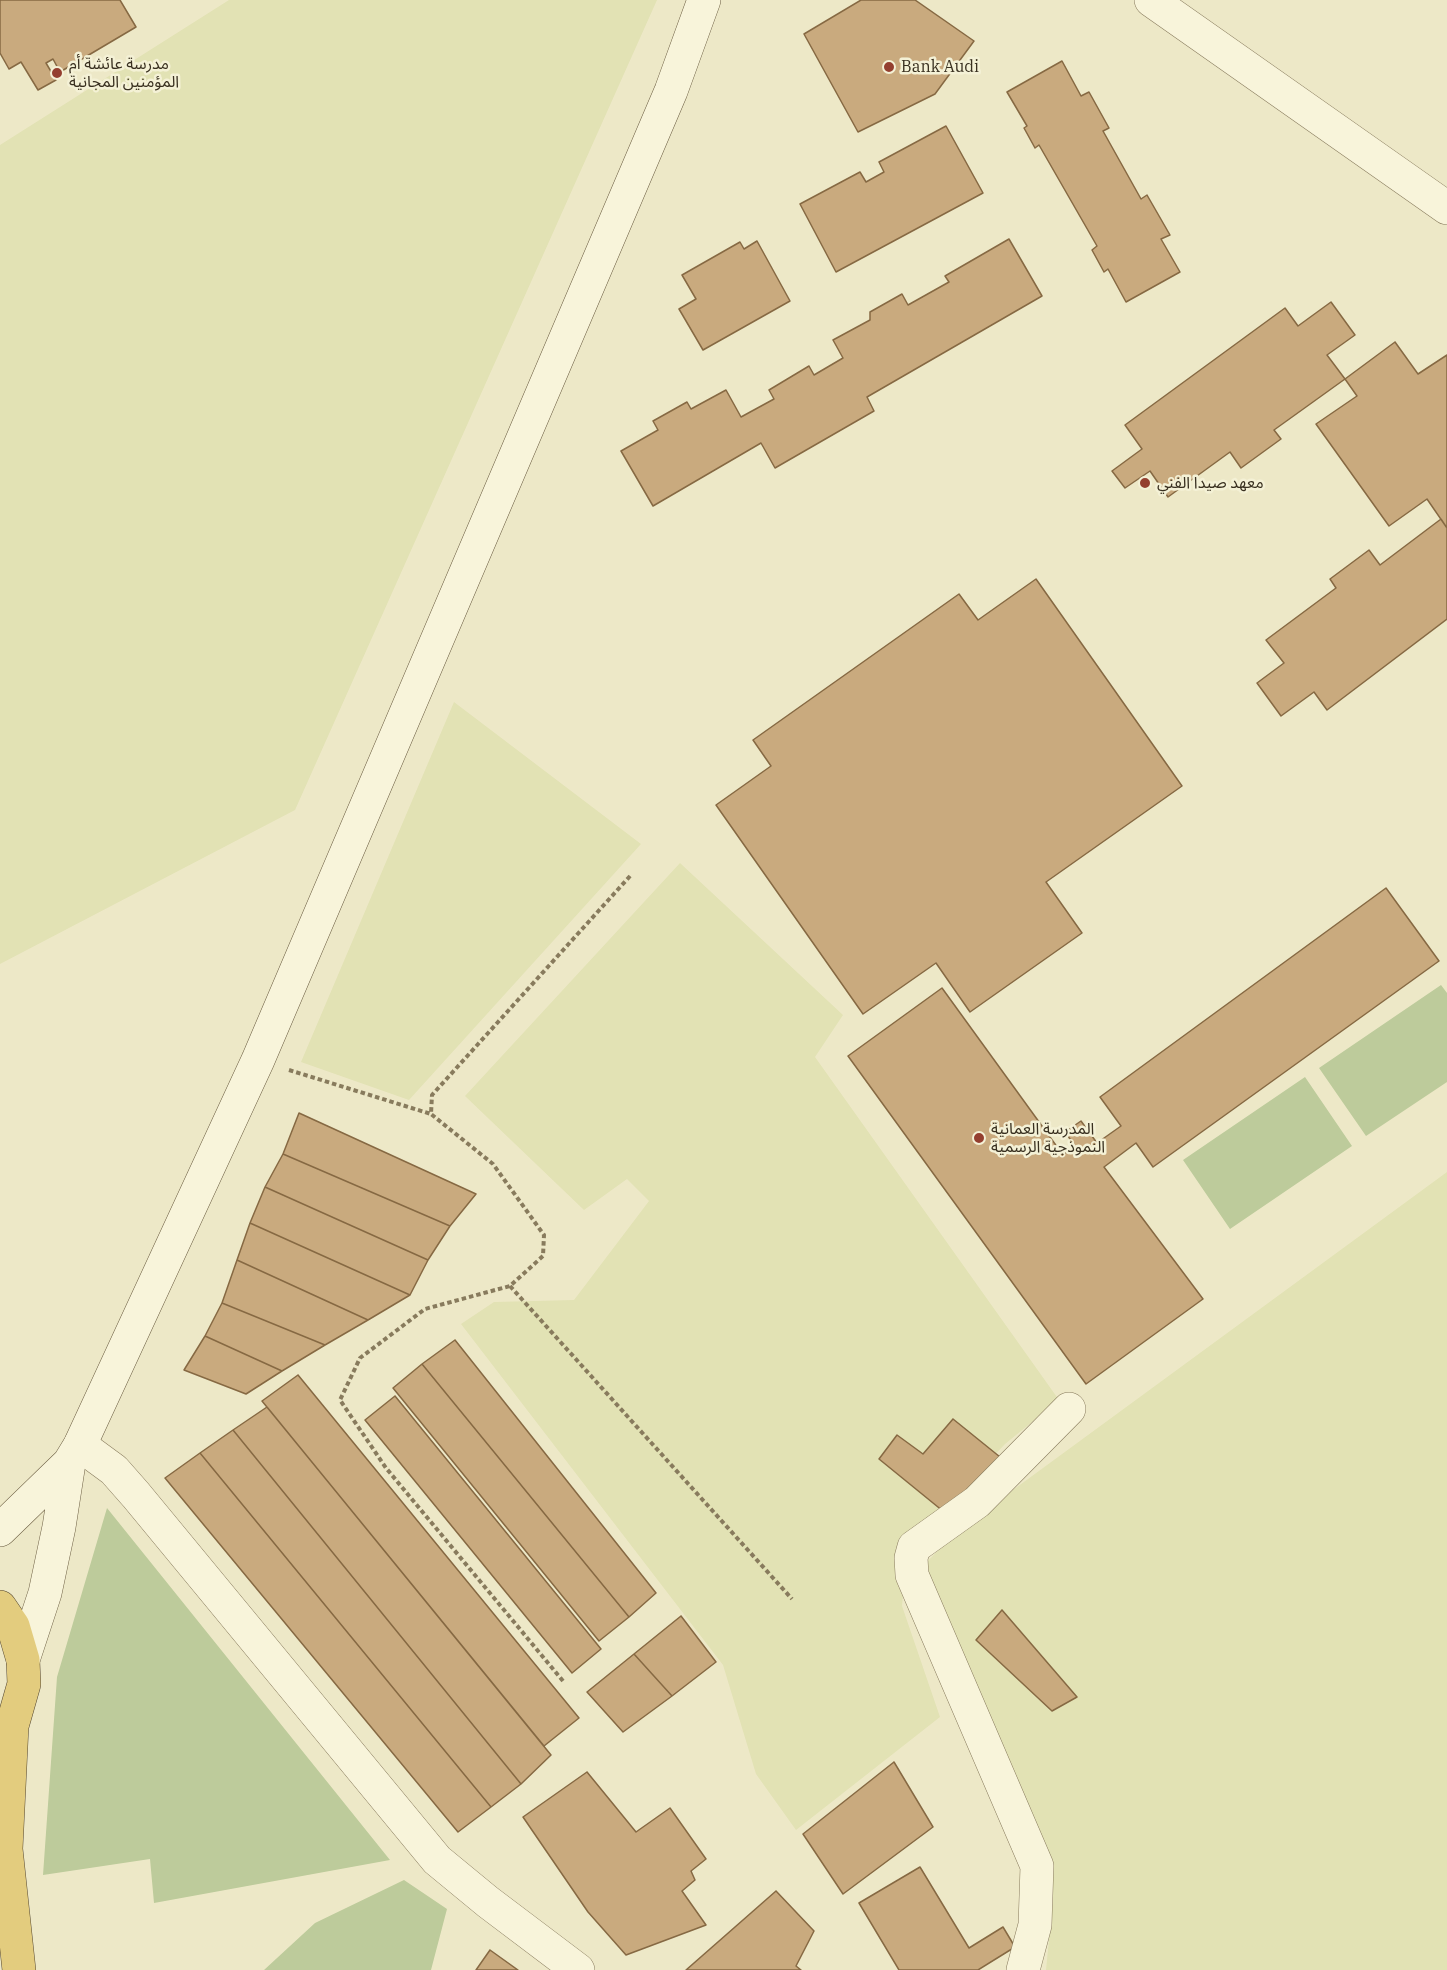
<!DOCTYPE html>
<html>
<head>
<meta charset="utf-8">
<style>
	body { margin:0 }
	canvas { display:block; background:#ede8c7 }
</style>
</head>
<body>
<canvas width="1447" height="1970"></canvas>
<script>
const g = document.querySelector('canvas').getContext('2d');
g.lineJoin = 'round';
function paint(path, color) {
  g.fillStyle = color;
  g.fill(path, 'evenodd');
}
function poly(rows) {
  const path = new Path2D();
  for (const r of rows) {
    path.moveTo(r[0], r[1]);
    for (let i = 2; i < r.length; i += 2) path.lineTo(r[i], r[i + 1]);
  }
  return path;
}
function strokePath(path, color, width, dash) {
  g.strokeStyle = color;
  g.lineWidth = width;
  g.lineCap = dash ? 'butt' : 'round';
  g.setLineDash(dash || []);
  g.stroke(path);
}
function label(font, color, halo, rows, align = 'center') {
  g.font = font + ' "IBM Plex Serif","Noto Sans Arabic",serif';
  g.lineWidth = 5;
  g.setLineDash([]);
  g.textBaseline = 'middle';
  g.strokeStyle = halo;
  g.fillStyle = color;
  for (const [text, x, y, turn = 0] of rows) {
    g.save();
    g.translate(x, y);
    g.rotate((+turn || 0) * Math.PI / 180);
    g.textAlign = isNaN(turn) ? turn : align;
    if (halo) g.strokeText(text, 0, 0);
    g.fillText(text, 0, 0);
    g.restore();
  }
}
paint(poly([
	[229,0,657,0,295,810,0,964,0,145],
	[454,702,641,844,409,1100,301,1062],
	[680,863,843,1015,815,1057,1059,1400,1005,1444,907,1547,902,1606,940,1717,796,1830,756,1774,723,1665,461,1324,494,1302,574,1300,649,1201,627,1179,584,1210,465,1096],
	[1447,1172,1447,1970,1046,1970,1053,1899,1006,1758,921,1568,957,1531]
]), '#e2e2b4');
paint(poly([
	[1441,985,1447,993,1447,1082,1366,1136,1319,1068],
	[1305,1077,1352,1146,1230,1229,1183,1160],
	[107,1508,390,1860,154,1903,150,1859,43,1875,57,1677],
	[404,1880,447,1909,431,1970,264,1970,315,1923]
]), '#bdcb9b');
const building = poly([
	[0,0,120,0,136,27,60,72,53,59,46,63,56,80,38,90,21,62,9,69,0,53,0,0],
	[861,0,915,0,974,41,935,94,858,132,804,34,861,0],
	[1062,61,1081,96,1089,92,1109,128,1103,131,1141,199,1147,195,1170,235,1161,239,1180,272,1126,302,1108,269,1104,272,1092,250,1097,246,1039,145,1035,148,1024,128,1027,126,1007,92,1062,61],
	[946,126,983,193,836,272,800,204,860,172,866,182,884,172,879,162,946,126],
	[1009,239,1042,296,867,397,874,411,775,468,761,443,653,506,621,451,658,430,653,421,687,402,691,409,726,390,741,417,774,399,769,390,809,366,814,375,843,358,833,340,870,320,870,312,902,294,908,305,949,282,945,276,1009,239],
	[757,241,790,301,703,350,679,309,696,299,682,275,740,242,744,249,757,241],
	[1331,302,1355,335,1327,355,1345,379,1274,430,1281,439,1241,468,1230,452,1168,497,1150,471,1125,488,1112,471,1142,449,1125,425,1285,308,1298,326,1331,302],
	[1395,342,1418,374,1447,355,1447,528,1427,499,1389,526,1316,424,1357,396,1345,379,1395,342],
	[1441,519,1447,528,1447,619,1327,710,1314,692,1281,716,1257,683,1284,663,1266,640,1336,588,1330,579,1369,550,1380,565,1441,519],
	[1036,579,1182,786,1046,882,1082,933,970,1012,936,963,863,1014,716,805,771,766,753,740,959,594,978,620,1036,579],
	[1386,888,1439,961,1153,1167,1136,1143,1104,1167,1203,1299,1086,1384,848,1056,942,988,1063,1155,1075,1146,1065,1132,1081,1121,1097,1143,1121,1126,1100,1097,1386,888],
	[299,1113,476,1194,450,1226,283,1154,299,1113],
	[283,1154,450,1226,428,1260,265,1187,283,1154],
	[265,1187,428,1260,410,1295,250,1223,265,1187],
	[250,1223,410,1295,368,1320,237,1260,250,1223],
	[237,1260,368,1320,325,1345,222,1303,237,1260],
	[222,1303,325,1345,282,1371,205,1336,222,1303],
	[205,1336,282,1371,246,1394,184,1370,205,1336],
	[455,1340,656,1593,629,1617,422,1364,455,1340],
	[422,1364,629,1617,599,1641,393,1388,422,1364],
	[298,1375,579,1718,544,1746,262,1401,298,1375],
	[395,1396,601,1649,572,1673,365,1420,395,1396],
	[267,1407,551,1755,521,1784,233,1430,267,1407],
	[953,1419,1005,1461,949,1516,879,1459,897,1435,923,1454,953,1419],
	[233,1430,521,1784,491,1807,200,1453,233,1430],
	[200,1453,491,1807,458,1832,165,1478,200,1453],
	[1002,1610,1077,1697,1052,1711,976,1640,1002,1610],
	[681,1616,716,1662,672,1696,634,1654,681,1616],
	[634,1654,672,1696,623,1732,587,1692,634,1654],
	[894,1762,933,1827,843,1894,803,1834,894,1762],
	[587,1772,636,1832,670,1808,706,1859,691,1871,695,1880,682,1891,706,1925,626,1955,588,1912,523,1817,587,1772],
	[920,1867,969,1948,1003,1927,1015,1947,978,1970,899,1970,859,1903,920,1867],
	[776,1891,814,1931,796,1966,801,1970,686,1970,776,1891],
	[490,1950,518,1970,476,1970,490,1950]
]);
paint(building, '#c9aa7e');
strokePath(building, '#866943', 1.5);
const minor = poly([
	[80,1445,114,1470,136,1495,437,1860,488,1902,578,1970],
	[1023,1970,1035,1925,1037,1866,912,1575,911,1558,914,1547,977,1502,1069,1409]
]);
const tertiary = poly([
	[1151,0,1447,208]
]);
const secondary = poly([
	[0,1530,69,1463,80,1445,258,1060,671,91,704,0],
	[23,1660,45,1593,59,1527,69,1463]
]);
const trunk = poly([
	[0,1607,13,1626,23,1660,24,1684,12,1726,0,1743],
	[12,1726,6,1849,19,1970]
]);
strokePath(minor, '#887b5d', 34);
strokePath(tertiary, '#887b5d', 34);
strokePath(secondary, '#6a5c40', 34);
strokePath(trunk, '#564831', 34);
strokePath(poly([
	[289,1070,431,1114],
	[510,1286,792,1599],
	[563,1681,386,1468,340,1400,360,1358,425,1309,510,1286,543,1256,544,1235,493,1164,431,1114,432,1095,631,875]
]), '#887b5d', 4, [4.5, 3]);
strokePath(minor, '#f8f4da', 33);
strokePath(tertiary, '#f8f4da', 33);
strokePath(secondary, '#f8f4da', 33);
strokePath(trunk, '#e3cc7e', 33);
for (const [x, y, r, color] of [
	[889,67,6,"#943f2f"],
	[57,73,6,"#943f2f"],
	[1145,483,6,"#943f2f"],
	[979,1138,6,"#943f2f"]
]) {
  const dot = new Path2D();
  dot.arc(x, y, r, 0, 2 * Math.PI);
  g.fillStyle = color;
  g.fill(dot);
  strokePath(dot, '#f4f1d6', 2);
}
label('16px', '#393020', '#f4f1d6', [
	["مدرسة عائشة أم",69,64],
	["المؤمنين المجانية",69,82],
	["Bank Audi",901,67],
	["معهد صيدا الفني",1157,483],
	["المدرسة العمانية",991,1129],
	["النموذجية الرسمية",991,1147]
], 'left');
</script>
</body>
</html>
